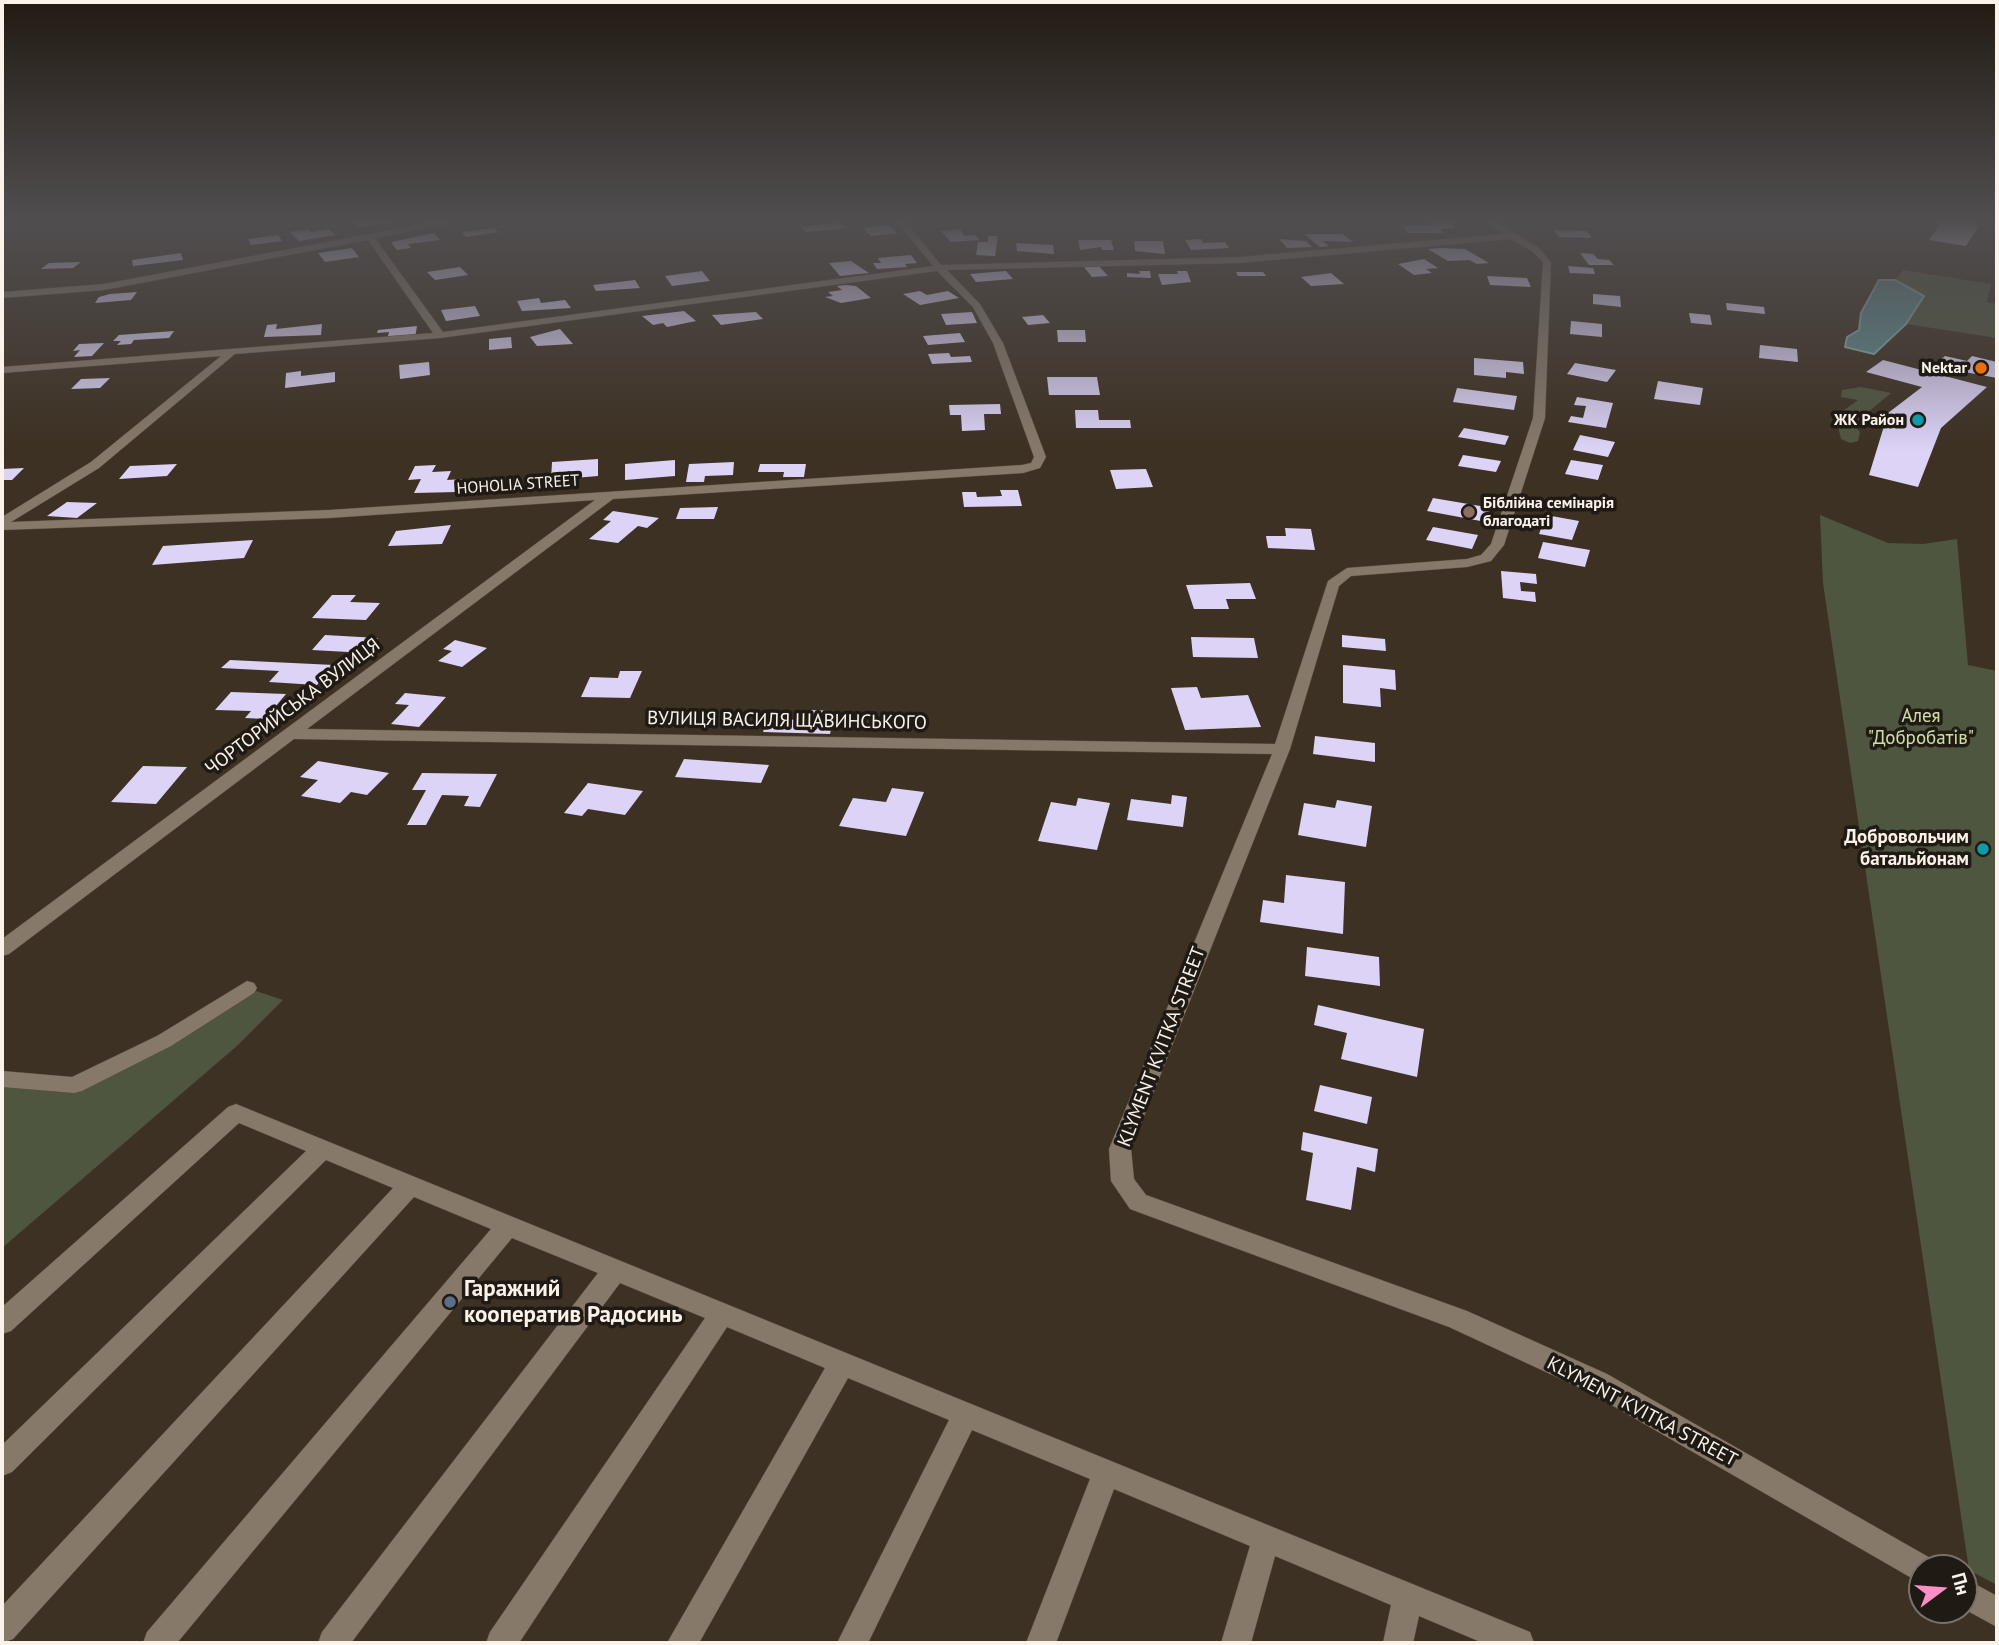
<!DOCTYPE html>
<html>
<head>
<meta charset="utf-8">
<style>
	body { margin:0 }
	#map { position:relative; width:1999px; height:1645px; overflow:hidden; background:#3d3123; font-family:"PT Sans",sans-serif }
	canvas { display:block }
	.frame { position:absolute; inset:0; border:4px solid #fbf3ea; pointer-events:none }
	.north { position:absolute; left:1908px; top:1554px; width:70px; height:70px; box-sizing:border-box; background:#201a14; border:2px solid #78716a; border-radius:50%; rotate:74deg; font-size:19px; font-weight:700; line-height:28px; text-align:center; color:#fbf3ea }
	.north::after { content:''; display:block; margin:auto; width:24px; height:32px; background:#fa8fc6; clip-path:polygon(50% 0,100% 100%,50% 72%,0 100%) }
</style>
</head>
<body>
<div id="map">
<canvas width="1999" height="1645"></canvas>
<div class="frame"></div>
<div class="north">Пн</div>
</div>
<script>
const g = document.querySelector('canvas').getContext('2d');
g.lineJoin = 'round';
function paint(path, color) {
  g.fillStyle = color;
  g.fill(path, 'evenodd');
}
function poly(rows) {
  const path = new Path2D();
  for (const r of rows) {
    path.moveTo(r[0], r[1]);
    for (let i = 2; i < r.length; i += 2) path.lineTo(r[i], r[i + 1]);
  }
  return path;
}
function strokePath(path, color, width, dash) {
  g.strokeStyle = color;
  g.lineWidth = width;
  g.lineCap = dash ? 'butt' : 'round';
  g.setLineDash(dash || []);
  g.stroke(path);
}
function label(font, color, halo, rows, align = 'center') {
  g.font = font + ' "PT Sans",sans-serif';
  g.lineWidth = 7;
  g.setLineDash([]);
  g.textBaseline = 'middle';
  g.strokeStyle = halo;
  g.fillStyle = color;
  for (const [text, x, y, turn = 0] of rows) {
    g.save();
    g.translate(x, y);
    g.rotate((+turn || 0) * Math.PI / 180);
    g.textAlign = isNaN(turn) ? turn : align;
    if (halo) g.strokeText(text, 0, 0);
    g.fillText(text, 0, 0);
    g.restore();
  }
}
paint(poly([
	[1903,270,1991,284,1987,302,1997,304,1997,338,1906,324,1924,297,1895,280],
	[1861,387,1891,393,1854,424,1860,432,1858,441,1850,443,1841,439,1837,422,1839,414,1858,400,1841,397,1842,390],
	[1820,515,1888,543,1923,544,1957,539,1968,665,1997,671,1997,1585,1969,1570,1823,583],
	[247,988,283,1000,238,1045,2,1248,2,1079,74,1085]
]), '#4f563f');
const water = poly([
	[1879,280,1895,280,1924,296,1906,324,1874,354,1845,347,1847,337,1859,330,1861,313,1879,280]
]);
paint(water, '#5e8b8e');
strokePath(water, '#8daaaa', 2);
paint(poly([
	[369,220,393,220,394,222,359,227,356,222],
	[1448,220,1456,228,1440,229,1443,233,1408,233,1402,226,1432,226,1428,221],
	[1943,220,1965,220,1979,226,1966,246,1929,240],
	[838,223,849,228,806,232,801,227],
	[889,225,897,233,871,236,863,228],
	[494,228,498,232,466,237,462,232],
	[308,229,311,232,329,229,335,235,299,241,290,232],
	[960,229,965,236,975,235,980,240,951,242,941,231],
	[1554,230,1587,231,1592,238,1559,237],
	[434,233,440,240,408,244,411,248,397,250,391,242],
	[1304,234,1342,234,1353,242,1322,241,1329,246,1320,247],
	[278,235,282,241,251,245,248,239],
	[988,236,998,236,995,256,976,255,978,242,988,242],
	[1201,239,1203,243,1225,242,1229,248,1191,250,1185,240],
	[1279,239,1306,241,1312,247,1287,248],
	[1078,240,1111,240,1114,250,1102,250,1101,247,1080,250],
	[1134,241,1163,241,1165,254,1135,251],
	[1016,243,1053,245,1054,254,1017,251],
	[352,248,359,257,325,262,318,253],
	[1443,248,1465,249,1489,263,1477,264,1469,260,1448,261,1428,249],
	[181,253,183,260,133,266,132,260],
	[1580,253,1593,254,1598,259,1609,260,1614,265,1589,265],
	[911,255,917,263,905,264,907,267,877,269,873,263,881,263,878,258],
	[1424,259,1438,268,1426,269,1432,273,1414,275,1398,264],
	[851,261,869,273,840,276,829,263],
	[81,262,73,268,41,269,49,263],
	[1099,266,1108,276,1092,277,1084,267],
	[1568,266,1593,268,1595,274,1570,273],
	[460,267,468,275,435,280,427,272],
	[702,271,710,281,672,286,665,276],
	[1006,271,1013,279,976,282,970,274],
	[1139,271,1150,271,1151,278,1127,277,1127,273,1140,274],
	[1177,271,1187,271,1191,282,1162,285,1158,274,1178,274],
	[1236,272,1263,272,1266,276,1238,276],
	[1331,273,1344,284,1311,286,1301,277],
	[1487,276,1527,278,1531,287,1490,285],
	[635,280,640,288,596,291,593,285],
	[846,285,856,286,871,298,841,303,825,297,833,296,828,292,842,290,837,286],
	[920,291,927,295,948,291,959,298,920,305,903,294],
	[137,292,131,300,95,303,99,297,110,294],
	[1593,294,1620,296,1621,307,1593,304],
	[539,298,541,303,565,300,571,308,522,311,517,301],
	[1726,303,1764,307,1765,314,1727,310],
	[475,306,480,316,446,321,441,310],
	[684,311,696,321,667,327,663,323,653,325,642,316],
	[756,312,763,319,721,325,712,315],
	[972,312,977,323,946,325,941,314],
	[1689,313,1710,315,1712,325,1691,323],
	[1043,315,1050,323,1028,325,1022,317],
	[1571,321,1602,324,1602,337,1570,334],
	[277,324,276,329,322,324,321,335,264,337,267,325],
	[417,326,415,338,387,340,389,332,377,333,378,330],
	[560,329,573,344,537,346,530,337],
	[1057,330,1085,330,1086,342,1058,342],
	[174,331,169,338,134,340,131,344,117,345,121,341,113,341,119,335],
	[960,333,965,342,928,345,923,336],
	[511,337,512,348,489,350,489,339],
	[104,343,92,356,74,357,80,350,73,351,79,344],
	[1760,345,1797,349,1798,362,1759,358],
	[949,353,951,357,970,356,972,362,932,364,928,354],
	[1945,356,1967,361,1972,356,1997,362,1997,378,1932,366],
	[1474,358,1523,362,1524,374,1506,372,1506,378,1474,375],
	[1883,360,1987,387,1941,428,1918,487,1869,475,1888,413,1922,387,1866,372],
	[429,362,430,375,400,379,399,365],
	[1575,363,1616,370,1607,382,1567,374],
	[301,371,301,376,335,372,335,382,285,388,286,373],
	[1047,377,1097,377,1100,395,1049,395],
	[110,378,100,388,71,389,81,379],
	[1658,381,1703,388,1700,405,1654,399],
	[1457,388,1517,396,1514,410,1453,402],
	[1577,397,1613,403,1606,428,1568,422,1571,416,1583,418,1586,406,1574,405],
	[1000,404,1001,414,984,414,985,430,962,431,961,415,950,415,949,405],
	[1075,410,1098,410,1099,420,1130,420,1131,428,1076,428],
	[1464,428,1509,436,1505,445,1458,437],
	[1580,435,1615,442,1608,457,1573,450],
	[1463,455,1501,461,1496,472,1458,466],
	[598,459,598,476,551,480,552,462],
	[675,460,675,476,625,480,625,464],
	[1571,460,1603,465,1598,480,1565,474],
	[734,462,733,475,705,476,704,482,686,482,689,464],
	[177,464,167,476,119,479,130,466],
	[760,464,806,464,804,477,783,477,784,472,758,472],
	[436,465,432,472,451,471,447,480,463,479,457,492,414,493,421,479,408,480,415,466],
	[24,468,12,480,2,480,2,469],
	[1146,469,1153,487,1116,489,1110,470],
	[1000,490,1018,490,1022,506,964,507,962,492,976,492,977,497,1002,496],
	[1433,498,1492,508,1486,522,1427,511],
	[67,502,97,503,77,518,47,516],
	[718,507,714,519,676,519,680,508],
	[613,511,659,518,647,528,638,526,618,543,589,539,611,521,603,520],
	[1546,515,1579,521,1572,540,1539,534],
	[451,525,442,544,388,546,396,531],
	[1433,527,1478,535,1472,549,1426,540],
	[1285,528,1311,529,1315,550,1268,548,1266,536,1286,536],
	[253,540,244,558,152,565,163,546],
	[1543,542,1590,550,1585,567,1538,558],
	[1501,571,1536,574,1537,584,1520,582,1521,591,1535,592,1536,602,1503,598],
	[1250,583,1256,599,1226,599,1229,609,1194,609,1186,585],
	[332,595,356,595,350,602,380,603,366,620,312,618],
	[325,635,378,638,366,653,312,650],
	[1342,635,1385,639,1386,651,1342,647],
	[1191,637,1254,638,1258,658,1193,657],
	[455,640,487,648,462,667,438,661,452,651,443,649],
	[230,660,334,665,317,685,269,682,279,671,221,668],
	[1343,665,1395,670,1396,690,1380,688,1381,707,1343,703],
	[620,671,642,671,630,698,581,697,590,677,618,678],
	[1197,687,1201,698,1248,695,1261,727,1185,730,1171,688],
	[231,692,286,694,265,719,245,718,251,711,215,710],
	[405,693,446,697,419,727,391,724,409,705,395,704],
	[811,710,835,711,830,734,763,732,767,719,808,720],
	[1315,736,1375,743,1375,762,1313,754],
	[684,759,769,765,761,783,675,777],
	[318,761,389,773,367,795,351,792,340,803,301,796,318,780,300,777],
	[143,766,187,767,156,804,111,802],
	[422,773,497,774,480,807,464,806,469,796,442,795,426,825,407,825,426,790,412,790],
	[588,783,643,791,625,815,588,809,582,816,564,813],
	[892,788,924,792,906,836,839,826,853,798,886,802],
	[1172,795,1187,797,1183,827,1127,820,1131,799,1171,804],
	[1078,798,1110,803,1097,850,1038,841,1051,802,1076,806],
	[1337,800,1372,806,1366,847,1298,835,1304,803,1335,808],
	[1286,875,1345,882,1343,934,1260,922,1263,900,1284,903],
	[1307,947,1379,957,1380,986,1305,976],
	[1318,1005,1424,1029,1417,1077,1341,1059,1347,1033,1314,1025],
	[1320,1085,1372,1097,1367,1124,1314,1111],
	[1303,1132,1378,1149,1375,1172,1357,1167,1351,1210,1306,1200,1313,1153,1301,1150]
]), '#ddd3f7');
const service = poly([
	[247,981,254,983,257,988,254,993,171,1046,82,1091,74,1093,2,1087,2,1071,72,1077,157,1036,247,981],
	[236,1104,1530,1632,1534,1643,1483,1643,1419,1616,1413,1643,1383,1643,1391,1605,1275,1556,1251,1643,1221,1643,1250,1546,1114,1489,1056,1643,1026,1643,1090,1479,972,1430,868,1643,837,1643,949,1420,848,1378,699,1643,667,1643,825,1368,727,1327,519,1643,486,1643,490,1632,705,1318,620,1283,351,1643,318,1643,322,1632,598,1273,512,1238,177,1643,143,1643,147,1632,491,1229,414,1197,13,1639,2,1643,2,1606,393,1188,326,1160,12,1472,2,1476,2,1445,306,1151,239,1123,11,1331,2,1334,2,1307,228,1107,236,1104]
]);
const minor = poly([
	[443,220,462,220,375,238,443,332,933,266,895,220,904,220,941,265,1239,257,1504,234,1482,220,1493,220,1539,248,1551,262,1545,418,1504,545,1491,561,1467,567,1351,576,1339,586,1290,749,1131,1149,1134,1179,1146,1195,1467,1311,1607,1374,1932,1559,1936,1568,1922,1568,1922,1584,1589,1392,1449,1327,1130,1209,1111,1181,1109,1149,1272,754,294,739,9,954,2,956,2,939,595,500,329,518,2,530,2,517,91,462,221,356,2,373,2,367,433,333,368,240,104,290,2,298,2,292,104,284,443,220],
	[1511,239,1533,252,1543,262,1533,418,1491,544,1481,555,1467,559,1347,568,1328,581,1275,744,307,729,613,499,1023,473,1040,468,1046,457,1003,343,980,304,947,270,1239,263,1511,239],
	[937,271,973,307,993,343,1034,457,1031,463,1022,465,329,510,11,522,99,468,235,354,440,338,937,271],
	[1964,1578,1997,1596,1997,1627,1964,1609,1964,1578]
]);
strokePath(service, '#584d41', 1);
strokePath(minor, '#584d41', 1);
paint(service, '#87796a');
paint(minor, '#87796a');
const sky = g.createLinearGradient(0, 0, 0, 451);
sky.addColorStop(0, '#221b13');
sky.addColorStop(0.49, '#514e50');
sky.addColorStop(1, '#514e5000');
g.fillStyle = sky;
g.fillRect(0, 0, 1999, 451);
for (const [x, y, r, color] of [
	[1981,368,7,"#e8710a"],
	[1918,420,7,"#0f9aa8"],
	[1469,512,7,"#8d6e63"],
	[1983,849,7,"#0f9aa8"],
	[450,1302,7,"#5c6f8a"]
]) {
  const dot = new Path2D();
  dot.arc(x, y, r, 0, 2 * Math.PI);
  g.fillStyle = color;
  g.fill(dot);
  strokePath(dot, '#201a14', 2.5);
}
label('bold 16px', '#fbf3ea', '#201a14', [
	["Nektar",1967,368],
	["ЖК Район",1904,420],
	["Біблійна семінарія",1483,503,"left"],
	["благодаті",1483,521,"left"]
], 'right');
label('16px', '#fbf3ea', '#201a14', [
	["HOHOLIA STREET",518,485,-4]
]);
label('19px', '#fbf3ea', '#201a14', [
	["ЧОРТОРИЙСЬКА ВУЛИЦЯ",293,707,-37],
	["ВУЛИЦЯ ВАСИЛЯ ЩАВИНСЬКОГО",787,721,1],
	["KLYMENT KVITKA STREET",1162,1047,-69],
	["KLYMENT KVITKA STREET",1642,1412,28]
]);
label('19px', '#d0e0a5', '#201a14', [
	["Алея",1921,717],
	["\"Добробатів\"",1921,739]
]);
label('bold 19px', '#fbf3ea', '#201a14', [
	["Добровольчим",1969,838],
	["батальйонам",1969,860]
], 'right');
label('bold 23px', '#fbf3ea', '#201a14', [
	["Гаражний",464,1289],
	["кооператив Радосинь",464,1315]
], 'left');
</script>
</body>
</html>
